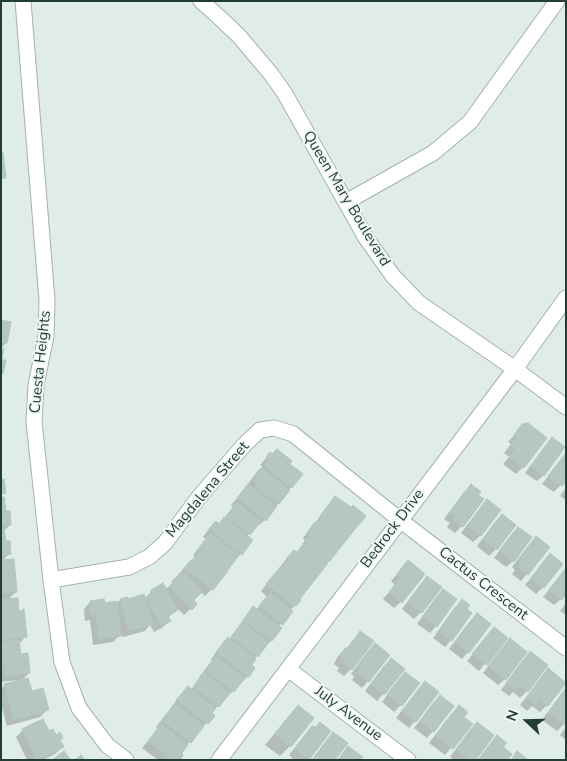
<!DOCTYPE html>
<html>
<head>
<meta charset="utf-8">
<style>
	body { margin:0 }
	#map { position:relative; width:567px; height:761px; overflow:hidden; background:#e0ece6; font-family:"Nunito Sans",sans-serif }
	canvas { display:block }
	.frame { position:absolute; inset:0; border:2px solid #203e33; pointer-events:none }
	.north { position:absolute; left:502px; top:696px; width:50px; height:50px; -webkit-text-stroke:4px #f1f8f4; paint-order:stroke; rotate:291deg; font-size:14px; font-weight:700; line-height:20px; text-align:center; color:#203e33 }
	.north::after { content:''; display:block; margin:auto; width:18px; height:22px; background:#203e33; clip-path:polygon(50% 0,100% 100%,50% 72%,0 100%) }
</style>
</head>
<body>
<div id="map">
<canvas width="567" height="761"></canvas>
<div class="frame"></div>
<div class="north">N</div>
</div>
<script>
const g = document.querySelector('canvas').getContext('2d');
g.lineJoin = 'round';
function paint(path, color) {
  g.fillStyle = color;
  g.fill(path, 'evenodd');
}
function poly(rows) {
  const path = new Path2D();
  for (const r of rows) {
    path.moveTo(r[0], r[1]);
    for (let i = 2; i < r.length; i += 2) path.lineTo(r[i], r[i + 1]);
  }
  return path;
}
function strokePath(path, color, width, dash) {
  g.strokeStyle = color;
  g.lineWidth = width;
  g.lineCap = dash ? 'butt' : 'round';
  g.setLineDash(dash || []);
  g.stroke(path);
}
function label(font, color, halo, rows, align = 'center') {
  g.font = font + ' "Nunito Sans",sans-serif';
  g.lineWidth = 4;
  g.setLineDash([]);
  g.textBaseline = 'middle';
  g.strokeStyle = halo;
  g.fillStyle = color;
  for (const [text, x, y, turn = 0] of rows) {
    g.save();
    g.translate(x, y);
    g.rotate((+turn || 0) * Math.PI / 180);
    g.textAlign = isNaN(turn) ? turn : align;
    if (halo) g.strokeText(text, 0, 0);
    g.fillText(text, 0, 0);
    g.restore();
  }
}
paint(poly([
	[1,322,6,343,1,348],
	[523,425,523,467,516,474,503,464,509,457,504,453,511,444,508,442],
	[552,439,544,475,537,481,525,473,545,446],
	[270,454,289,464,291,487,265,520,258,526,256,525,247,536,241,554,234,560,212,589,205,596,200,592,192,600,196,604,184,615,178,609,167,618,169,621,162,628,154,632,150,625,145,631,123,637,121,634,113,642,93,645,90,620,85,621,84,609,90,602,104,604,116,604,120,600,127,598,127,600,144,599,152,591,165,590,179,576,178,575,184,568,195,557,193,555,206,539,203,537,209,529,216,523,218,525,234,508,231,505,249,485,248,484,253,477,261,470,262,466,260,465],
	[566,454,566,479,554,492,542,484],
	[471,486,476,495,462,526,455,533,447,527,450,523,444,519,464,492],
	[566,488,566,500,560,496],
	[1,499,5,513,10,525,3,532,5,542,10,553,2,561,16,592,7,600,18,614,26,636,19,644,20,656,29,673,21,681,47,710,40,717,7,726,1,704,1,689,5,685,17,682,17,680,1,682],
	[487,501,499,510,480,536,473,542,461,533,480,508],
	[329,505,352,531,298,599,296,605,290,610,279,627,280,628,271,641,264,647,254,659,250,666,248,676,210,714,213,716,185,747,178,760,158,760,142,748,158,729,156,727,171,708,181,694,188,687,191,690,200,678,199,677,212,661,211,659,221,646,228,639,229,640,238,628,238,627,247,615,253,608,256,610,267,597,261,591,287,558,297,553,305,540,303,538],
	[502,516,496,549,489,556,477,546,495,522],
	[518,528,513,561,506,567,494,558,511,535],
	[536,538,527,574,521,581,512,574,515,570,512,567,529,545],
	[550,555,543,587,536,594,525,585],
	[408,562,401,602,394,608,383,599,395,585,391,581],
	[566,569,561,599,554,605,543,597],
	[427,578,421,612,414,619,402,609,421,584],
	[443,590,436,626,430,633,417,624,436,597],
	[462,601,451,640,445,647,433,638,455,607],
	[566,603,566,615,560,611],
	[477,615,468,652,462,659,449,649,470,621],
	[494,629,506,638,479,671,467,661],
	[360,632,351,669,344,676,337,671,339,668,334,664,338,656,346,649,354,639],
	[510,640,505,679,498,685,483,673,503,647],
	[375,644,368,681,362,688,352,680,354,676,351,674,368,651],
	[530,653,527,691,520,698,513,692,509,696,501,690,524,660],
	[391,659,383,694,377,701,365,691,384,666],
	[542,677,547,705,540,712,532,706,527,711,520,705],
	[398,680,401,705,394,712,382,702],
	[425,683,415,721,409,728,396,718,418,690],
	[566,689,566,722,557,731,542,720,561,694],
	[440,697,433,731,427,738,414,728,433,703],
	[298,706,290,746,280,756,265,745,288,717],
	[459,707,463,717,471,724,445,755,429,743,452,713],
	[477,723,474,760,454,760,450,757,470,730],
	[566,727,566,740,560,735],
	[23,730,48,733,59,740,62,747,55,754,43,760,27,760,16,737],
	[330,731,307,760,294,760,289,755,306,734]
]), '#0003');
const building = poly([
	[3,153,6,178,1,178,1,154,3,153],
	[1,320,11,322,7,343,1,342,1,320],
	[1,348,4,349,2,360,6,360,3,374,1,373,1,348],
	[528,423,547,438,524,468,509,457,515,449,510,446,517,437,514,435,522,424,528,423],
	[552,437,565,447,544,476,531,466,552,437],
	[277,449,292,461,290,464,303,474,292,488,265,466,268,459,266,457,270,452,272,454,277,449],
	[566,453,566,481,562,486,548,476,566,453],
	[260,469,262,471,263,469,290,490,279,504,254,486,257,483,254,481,256,479,253,477,260,469],
	[4,479,6,493,1,494,1,480,4,479],
	[248,484,277,506,266,521,237,498,248,484],
	[471,484,481,492,478,495,484,499,463,527,453,519,456,516,450,512,471,484],
	[335,496,351,507,353,505,366,516,359,525,359,524,329,562,305,543,311,533,308,531,315,522,317,523,322,517,320,516,335,496],
	[1,497,4,497,6,511,10,511,11,525,1,526,1,497],
	[487,499,501,510,481,536,467,526,487,499],
	[237,502,261,521,250,535,226,516,237,502],
	[502,514,516,525,497,550,483,539,502,514],
	[224,517,253,540,242,555,209,529,216,521,219,524,224,517],
	[518,527,532,537,514,562,499,551,518,527],
	[4,529,6,541,10,541,11,554,1,555,1,530,4,529],
	[210,533,239,555,228,570,199,548,210,533],
	[536,536,550,547,528,575,518,566,521,562,518,560,536,536],
	[304,544,328,563,300,599,301,600,296,606,293,604,292,605,266,584,282,565,283,566,288,560,286,559,294,550,297,552,304,544],
	[201,550,228,571,213,590,184,568,191,560,192,561,201,550],
	[550,553,563,564,544,588,531,578,550,553],
	[14,559,17,592,1,594,1,560,14,559],
	[408,560,425,574,402,603,389,592,401,577,397,574,408,560],
	[566,568,566,594,562,600,549,590,566,568],
	[182,572,182,574,184,572,203,591,194,600,197,604,192,610,170,587,173,583,172,581,182,572],
	[427,576,442,587,422,613,408,602,427,576],
	[163,583,178,610,168,616,171,621,161,626,146,599,148,598,147,596,151,594,151,590,163,583],
	[443,589,457,599,437,627,423,616,443,589],
	[270,593,293,611,283,625,259,606,270,593],
	[144,594,153,624,129,631,120,599,128,597,128,599,144,594],
	[18,598,19,612,24,609,27,637,1,640,1,599,18,598],
	[104,599,105,603,117,601,121,636,99,638,96,614,91,614,90,601,104,599],
	[462,599,470,605,467,609,472,613,452,641,439,631,462,599],
	[253,606,282,628,272,641,243,620,253,606],
	[477,613,491,624,469,653,455,642,477,613],
	[242,622,269,642,258,657,231,637,242,622],
	[494,627,508,638,487,665,472,654,494,627],
	[360,631,374,641,352,670,343,663,345,661,340,656,340,655,345,648,348,648,360,631],
	[228,637,256,659,252,665,255,668,249,677,216,652,228,637],
	[510,638,527,652,506,680,488,666,510,638],
	[19,640,21,654,28,653,30,673,5,677,1,642,19,640],
	[375,643,390,655,369,682,357,672,360,669,357,666,375,643],
	[530,651,548,665,528,692,520,686,516,690,506,683,530,651],
	[216,656,245,678,234,692,205,670,216,656],
	[391,658,405,669,384,695,371,684,391,658],
	[548,668,566,683,548,706,539,699,535,705,526,698,548,668],
	[204,672,230,693,219,707,193,687,204,672],
	[405,672,420,683,402,706,387,694,405,672],
	[28,678,32,691,43,688,49,710,14,720,4,684,28,678],
	[425,681,439,692,416,722,402,711,425,681],
	[188,686,216,708,212,713,215,716,208,724,176,700,188,686],
	[566,688,566,724,565,725,548,713,566,688],
	[440,695,454,706,434,732,420,721,440,695],
	[175,703,204,726,191,743,162,720,175,703],
	[298,705,314,718,291,747,275,734,298,705],
	[459,705,468,712,464,717,473,724,453,749,435,736,459,705],
	[43,719,49,731,53,729,56,735,60,732,63,738,60,740,64,747,37,760,22,729,43,719],
	[320,722,331,731,309,760,295,748,312,726,316,727,320,722],
	[477,722,494,735,476,760,470,760,456,749,477,722],
	[161,724,188,745,182,753,183,755,180,760,166,760,164,759,167,755,148,741,161,724],
	[333,732,348,743,335,760,312,760,333,732],
	[497,735,507,743,503,747,512,754,508,760,478,760,497,735],
	[348,746,363,757,361,760,338,760,348,746],
	[64,751,71,760,52,760,64,751],
	[517,751,528,760,511,760,517,751],
	[81,755,85,760,75,760,81,755]
]);
paint(building, '#b5c7be');
strokePath(building, '#b2c6bc', 1);
const minor = poly([
	[23,1,47,300,46,336,36,385,34,422,51,580,62,662,79,708,107,745,126,760],
	[201,1,220,18,239,36,271,74,285,94,366,238,393,276,419,303,515,369,566,407],
	[346,202,433,153,470,122,557,1],
	[51,580,129,567,149,557,165,543,199,497,245,444,260,430,274,428,293,434,400,520,566,648],
	[288,669,408,760],
	[219,760,515,369,566,298]
]);
strokePath(minor, '#a3b4ad', 17);
strokePath(minor, '#fff', 15);
label('15px', '#203e33', '#f1f8f4', [
	["Queen Mary Boulevard",346,199,59],
	["Cuesta Heights",41,362,-84],
	["Magdalena Street",208,490,-50],
	["Bedrock Drive",393,529,-53],
	["Cactus Crescent",483,584,38],
	["July Avenue",348,714,37]
]);
</script>
</body>
</html>
